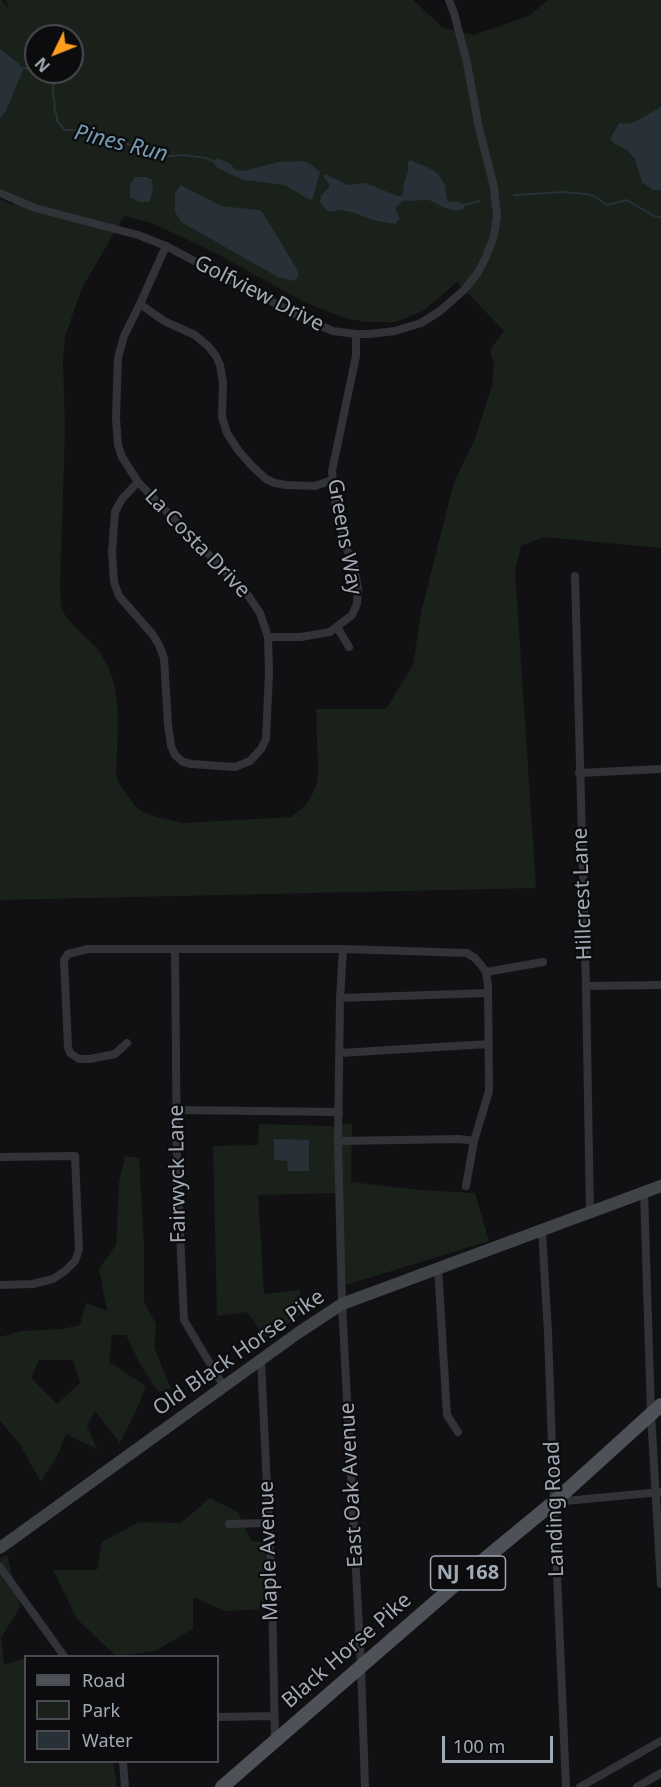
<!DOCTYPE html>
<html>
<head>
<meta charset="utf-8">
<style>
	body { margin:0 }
	#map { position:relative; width:661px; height:1787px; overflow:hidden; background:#111113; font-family:"Noto Sans",sans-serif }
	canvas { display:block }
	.legend { position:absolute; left:24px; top:1655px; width:195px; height:108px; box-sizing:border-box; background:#0c0c0e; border:2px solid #484b51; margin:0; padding:8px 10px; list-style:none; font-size:18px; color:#a1a9b5 }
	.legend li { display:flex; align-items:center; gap:12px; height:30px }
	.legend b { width:30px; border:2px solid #484b51 }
	.north { position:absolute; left:24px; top:24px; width:60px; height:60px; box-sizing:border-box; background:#0c0c0e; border:2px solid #484b51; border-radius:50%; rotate:227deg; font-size:16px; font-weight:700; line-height:24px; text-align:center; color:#a1a9b5 }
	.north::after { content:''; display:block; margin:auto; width:21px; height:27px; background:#ff9f1d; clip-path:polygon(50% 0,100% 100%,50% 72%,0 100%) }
	.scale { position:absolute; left:442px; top:1736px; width:111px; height:27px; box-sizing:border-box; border:3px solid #a1a9b5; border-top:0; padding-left:8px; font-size:18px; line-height:21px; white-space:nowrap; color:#a1a9b5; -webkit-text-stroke:4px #0c0c0e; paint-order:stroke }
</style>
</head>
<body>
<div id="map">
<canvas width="661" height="1787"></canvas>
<ul class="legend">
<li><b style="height:8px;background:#4e5157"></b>Road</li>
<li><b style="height:16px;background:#19211a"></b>Park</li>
<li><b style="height:16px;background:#273137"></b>Water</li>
</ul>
<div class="north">N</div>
<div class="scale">100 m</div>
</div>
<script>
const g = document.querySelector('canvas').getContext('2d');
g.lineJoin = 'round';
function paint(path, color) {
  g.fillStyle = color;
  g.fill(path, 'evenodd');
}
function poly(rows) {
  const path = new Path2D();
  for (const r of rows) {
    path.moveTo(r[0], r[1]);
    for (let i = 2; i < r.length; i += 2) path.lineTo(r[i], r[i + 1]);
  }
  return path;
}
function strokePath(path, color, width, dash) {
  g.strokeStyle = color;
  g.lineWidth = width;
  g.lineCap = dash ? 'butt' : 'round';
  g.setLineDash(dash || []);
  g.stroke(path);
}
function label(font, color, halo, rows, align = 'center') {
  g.font = font + ' "Noto Sans",sans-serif';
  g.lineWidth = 4.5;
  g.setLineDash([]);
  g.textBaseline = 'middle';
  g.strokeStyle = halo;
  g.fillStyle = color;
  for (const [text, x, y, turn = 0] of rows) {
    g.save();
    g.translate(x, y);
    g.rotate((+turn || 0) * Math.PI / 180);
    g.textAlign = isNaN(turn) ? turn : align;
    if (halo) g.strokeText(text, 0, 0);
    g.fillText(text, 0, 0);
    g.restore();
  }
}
paint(poly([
	[0,0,2,0,11,12,5,0,413,0,443,28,473,35,529,16,548,0,661,0,661,548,544,537,521,546,515,571,536,888,0,900,0,199,13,205,15,200,0,193],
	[36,36,72,36,72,72,36,72],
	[124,216,151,223,178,235,219,255,304,302,344,318,365,322,396,322,423,311,457,282,504,331,490,350,494,365,492,386,474,441,454,482,422,608,413,665,386,709,316,709,318,771,317,782,313,793,305,806,291,817,184,823,156,817,143,812,135,806,118,782,116,773,118,727,117,701,114,683,107,664,97,648,73,625,65,615,61,606,60,585,65,431,63,360,65,337,81,290],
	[352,1123,351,1182,420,1190,475,1193,489,1241,346,1285,339,1193,258,1195,264,1294,300,1290,301,1314,266,1339,247,1312,217,1316,213,1146,258,1145,259,1124,332,1126],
	[125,1156,139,1158,144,1244,144,1302,156,1324,154,1347,171,1389,158,1392,139,1362,126,1335,112,1335,109,1362,146,1386,136,1411,120,1443,95,1411,87,1426,97,1449,66,1434,58,1454,41,1482,19,1443,0,1421,0,1337,21,1331,62,1329,80,1325,86,1303,107,1311,99,1269,116,1245,119,1183],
	[39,1360,73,1360,80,1383,57,1404,31,1378],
	[210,1498,238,1512,251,1541,265,1542,267,1609,226,1611,193,1597,193,1629,155,1651,116,1656,77,1619,53,1570,97,1570,102,1542,139,1522,181,1523],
	[7,1555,20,1607,1,1638,4,1664,25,1659,26,1762,113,1762,117,1787,0,1787,0,1558]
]), '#19211a');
paint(poly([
	[0,49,18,63,23,70,6,111,0,118],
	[661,107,661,190,653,190,642,182,635,159,628,151,614,143,610,139,619,123,628,124,636,121],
	[217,158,229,163,236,170,243,171,279,162,301,161,309,163,320,172,313,198,311,200,305,197,284,185,243,180,216,167,214,162],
	[410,160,433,170,439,175,445,185,447,200,450,202,459,202,465,205,464,208,458,211,445,208,429,200,403,201,395,208,400,219,395,224,373,220,352,212,339,210,330,212,325,209,320,202,321,196,329,187,329,184,324,178,324,174,348,185,365,183,398,196,403,195,404,183,408,171,408,162],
	[135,177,147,177,152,180,153,191,149,202,139,202,130,197,130,184],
	[181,185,221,206,259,210,263,213,298,271,298,277,293,281,278,277,181,222,175,212,175,193],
	[274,1139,309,1140,309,1171,288,1171,287,1161,274,1160]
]), '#273137');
strokePath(poly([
	[22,68,36,69],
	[45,72,54,78,53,94,55,105,54,110,57,116,57,121,65,130,81,130,99,141,110,144,117,144,124,142,156,157,184,155,206,158,215,162],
	[514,195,563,192,587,194,594,196,607,205,627,200,654,216,661,217],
	[463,205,480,201]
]), '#273137', 2);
strokePath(poly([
	[0,193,35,208,138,235,166,246,305,319,333,331,356,334,370,334,395,331,421,323,440,311,464,290,477,274,486,257,494,236,497,216,494,187,479,128,467,63,454,13,449,0],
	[140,304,164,321,195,335,208,346,216,356,220,365,223,383,222,417,227,433,238,450,251,465,266,479,275,483,286,485,315,486,332,480],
	[138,482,122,499,115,512,112,552,114,582,119,596,153,635,159,645,164,658,168,724,171,746,175,755,183,762,191,764,235,767,250,761,261,749,266,739,269,673,268,637,260,613,247,594,138,482,122,457,118,445,116,418,118,358,124,336,140,304,166,246],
	[575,576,586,986,590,1212],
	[337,627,349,647],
	[268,637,301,637,330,632,352,615,357,604,358,589,354,566,346,547,336,509,332,471,356,356,356,334],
	[579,773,661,769],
	[175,949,177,1168,184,1320,224,1387],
	[343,949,340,998,338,1141,342,1304,361,1666,365,1787],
	[486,972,543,962],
	[586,986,661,985],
	[340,998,488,993],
	[127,1043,115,1054,90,1059,79,1059,70,1053,68,1047,64,960,68,954,88,949,343,949,467,953,475,958,481,965,486,972,488,985,489,1091,474,1141,466,1186],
	[340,1053,489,1044],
	[176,1110,339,1112],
	[338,1141,459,1139,474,1141],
	[0,1157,75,1156,79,1250,75,1261,65,1271,53,1279,33,1284,0,1285],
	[644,1192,651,1414,661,1584],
	[542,1230,548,1333,554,1502,566,1787],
	[438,1268,447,1415,458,1432],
	[261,1360,272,1593,275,1741],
	[554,1502,661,1492],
	[229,1524,268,1523],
	[0,1567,64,1656],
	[218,1717,274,1716],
	[123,1762,125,1787],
	[580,1787,661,1741],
	[637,1787,661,1773]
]), '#323338', 8);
strokePath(poly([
	[0,1548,298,1333,342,1304,661,1186]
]), '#404348', 12);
strokePath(poly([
	[222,1787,486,1558,554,1502,661,1405]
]), '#4e5157', 14);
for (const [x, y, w] of [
	[468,1573,75]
]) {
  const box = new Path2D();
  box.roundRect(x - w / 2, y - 17, w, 34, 4.5);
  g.fillStyle = '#0c0c0e';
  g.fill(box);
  strokePath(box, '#a1a9b5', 1.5);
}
label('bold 20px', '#a1a9b5', null, [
	["NJ 168",468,1573]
]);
label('21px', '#a1a9b5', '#0c0c0e', [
	["Golfview Drive",259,294,27],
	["Greens Way",344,537,80],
	["La Costa Drive",197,544,46],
	["Hillcrest Lane",583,894,-92],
	["Fairwyck Lane",178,1174,-91],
	["Old Black Horse Pike",239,1353,-35],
	["East Oak Avenue",352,1485,-93],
	["Landing Road",555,1509,-92],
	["Maple Avenue",269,1551,-92],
	["Black Horse Pike",347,1651,-41]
]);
label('italic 22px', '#759cb3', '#0c0c0e', [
	["Pines Run",121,144,14]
]);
</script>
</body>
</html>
